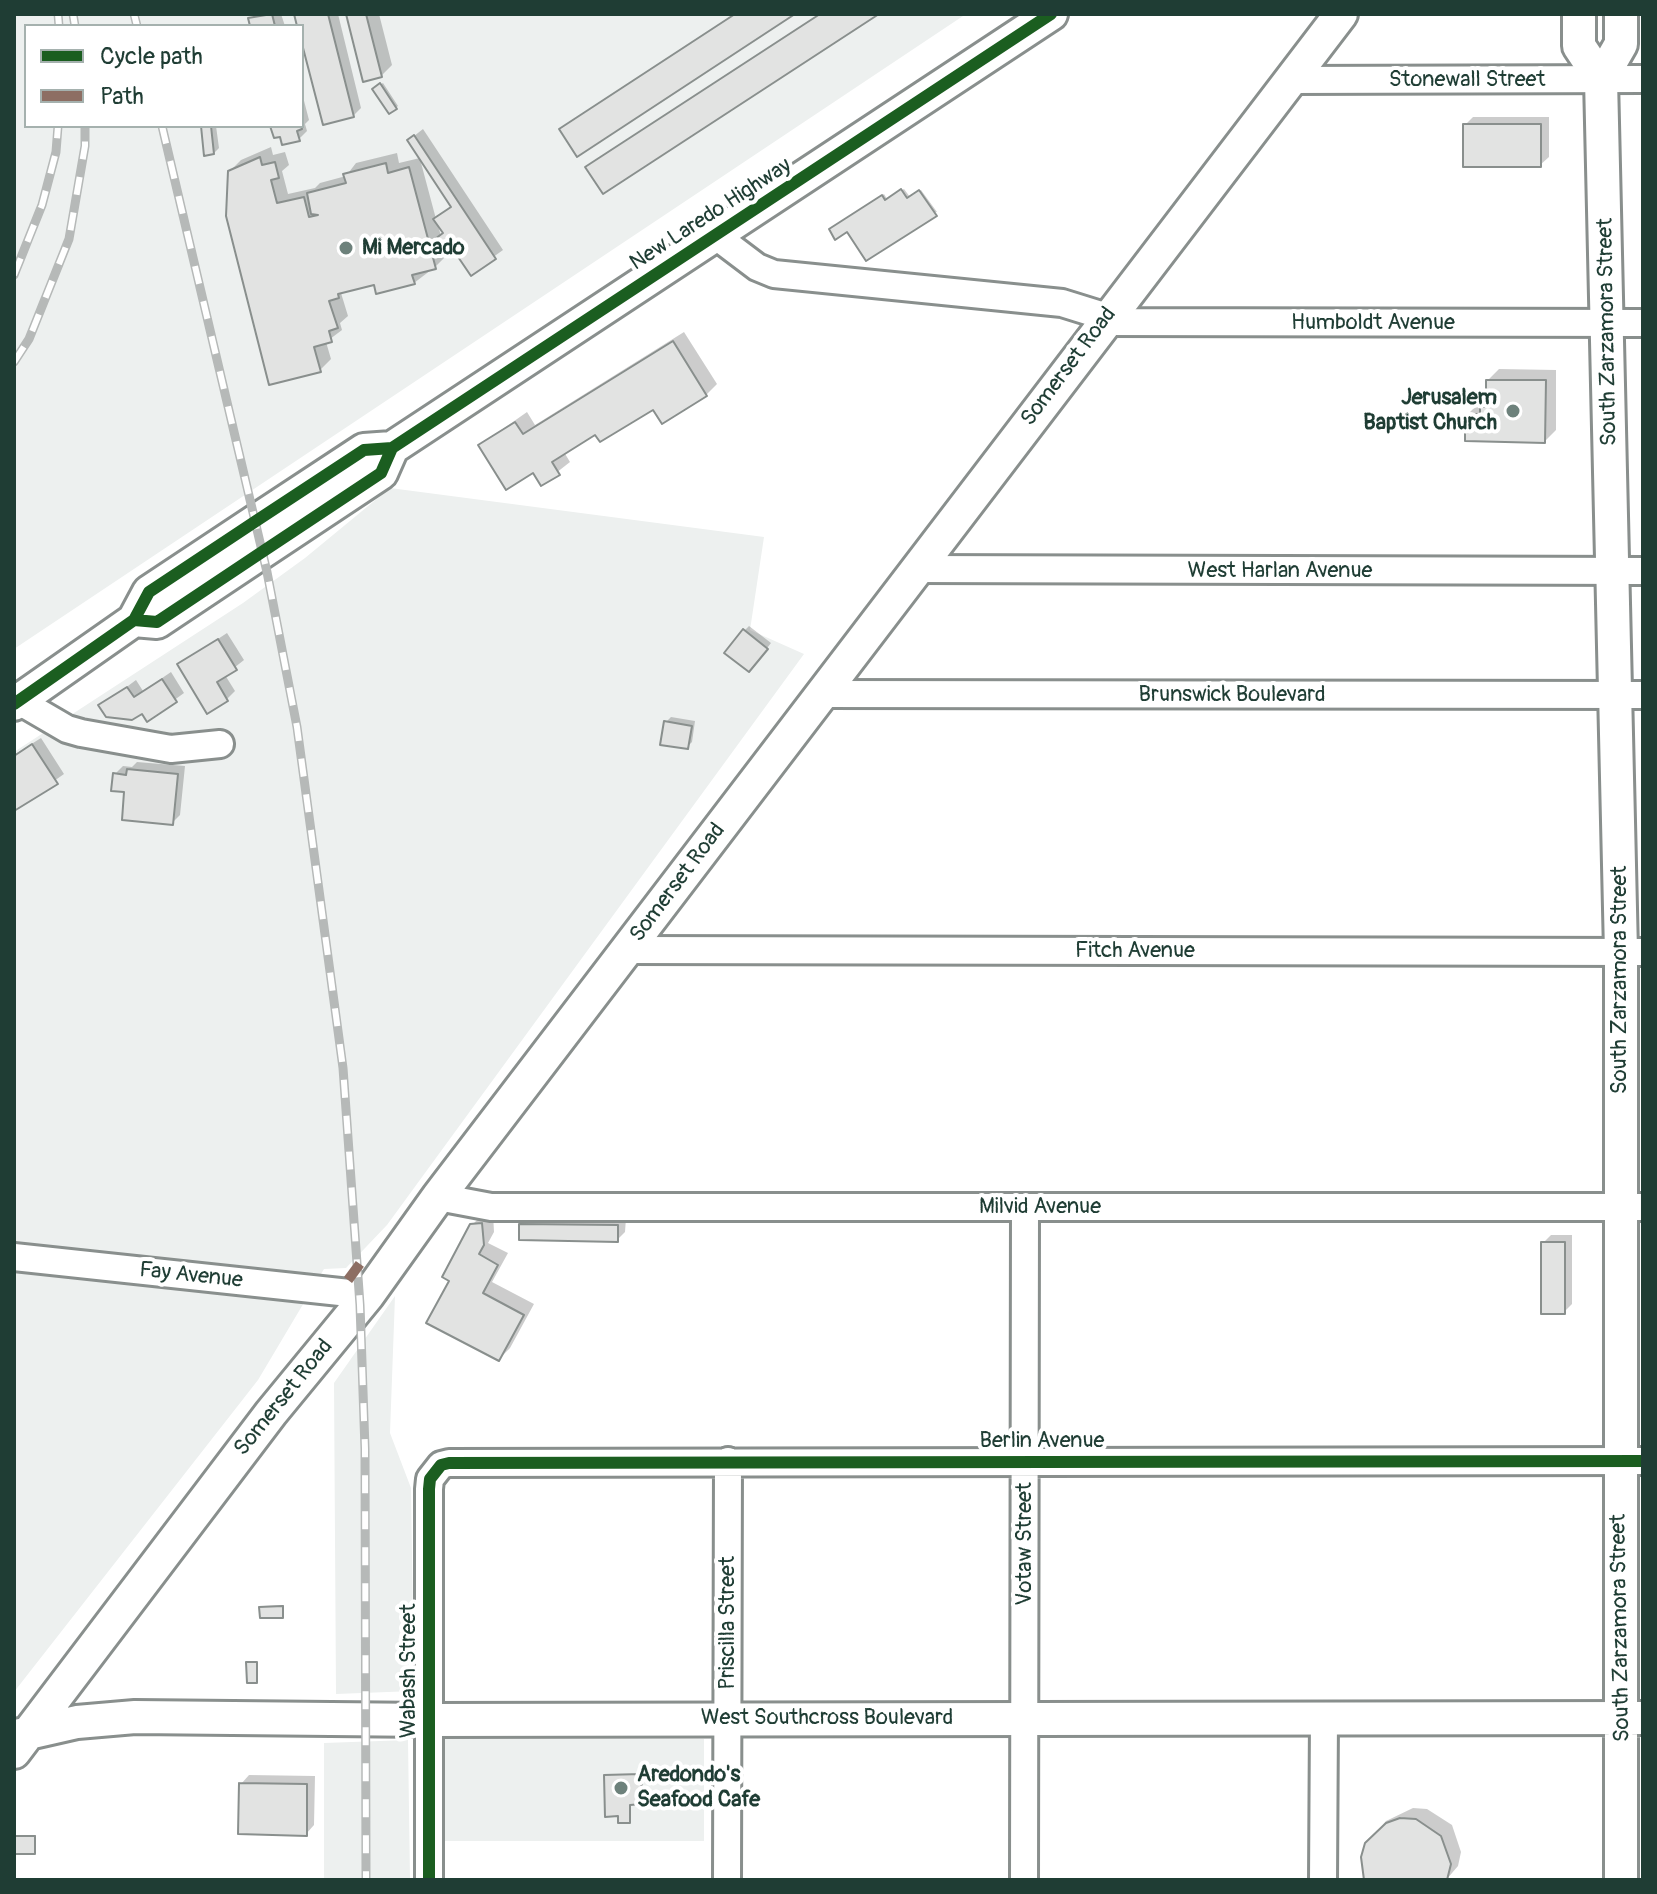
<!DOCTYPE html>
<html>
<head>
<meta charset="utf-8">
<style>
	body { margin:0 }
	#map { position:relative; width:1657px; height:1894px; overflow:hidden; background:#fff; font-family:Pangolin,sans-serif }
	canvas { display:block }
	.frame { position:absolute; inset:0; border:16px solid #1f3d34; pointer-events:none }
	.legend { position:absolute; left:24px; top:24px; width:280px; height:104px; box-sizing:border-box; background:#fff; border:2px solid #a5b1ae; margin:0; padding:10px 14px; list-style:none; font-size:24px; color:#1f3d34 }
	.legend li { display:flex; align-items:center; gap:16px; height:40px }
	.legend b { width:40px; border:2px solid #a5b1ae }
</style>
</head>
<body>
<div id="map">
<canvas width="1657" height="1894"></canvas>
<div class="frame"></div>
<ul class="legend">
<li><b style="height:10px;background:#1b5e20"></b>Cycle path</li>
<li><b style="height:10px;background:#8d6e63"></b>Path</li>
</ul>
</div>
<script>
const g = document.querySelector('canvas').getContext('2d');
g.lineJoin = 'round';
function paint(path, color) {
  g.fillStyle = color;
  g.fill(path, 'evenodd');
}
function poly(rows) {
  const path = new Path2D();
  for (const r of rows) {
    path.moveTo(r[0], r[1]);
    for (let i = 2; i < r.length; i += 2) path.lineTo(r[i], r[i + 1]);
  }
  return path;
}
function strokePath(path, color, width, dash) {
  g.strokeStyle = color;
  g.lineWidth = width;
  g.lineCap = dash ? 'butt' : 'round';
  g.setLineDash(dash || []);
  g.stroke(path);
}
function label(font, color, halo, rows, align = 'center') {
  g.font = font + ' Pangolin,sans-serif';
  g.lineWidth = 8;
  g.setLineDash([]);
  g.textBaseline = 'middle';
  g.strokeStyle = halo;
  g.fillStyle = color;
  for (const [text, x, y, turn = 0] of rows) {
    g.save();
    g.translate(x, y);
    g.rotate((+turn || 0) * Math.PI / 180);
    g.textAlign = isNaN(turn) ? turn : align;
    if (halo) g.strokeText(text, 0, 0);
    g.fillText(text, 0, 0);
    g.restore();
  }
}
paint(poly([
	[14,14,966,14,14,649],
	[26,26,302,26,302,126,26,126],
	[390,488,764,537,750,630,804,654,387,1225,346,1268,324,1269,258,1380,14,1692,14,752,243,603,305,558],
	[395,1296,390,1433,411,1488,414,1691,336,1694,334,1383],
	[444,1739,704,1739,704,1841,444,1841],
	[408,1740,410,1880,324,1880,324,1743]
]), '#edf0ef');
paint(poly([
	[255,14,281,14,285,26,252,26,251,19],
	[297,14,338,14,361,108,353,116,302,36],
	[348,14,379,14,392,65,381,76],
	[383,83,398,106,390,112,374,89],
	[302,93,309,120,305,124,307,131,299,139,272,126,302,126],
	[1473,117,1549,117,1549,157,1540,165,1465,125],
	[203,126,216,126,219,148,214,153],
	[423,129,503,250,471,273,453,245,445,251,446,256,435,267,414,283,375,283,344,291,341,293,348,316,340,323,342,330,326,342,331,359,320,370,230,171,241,160,271,147,273,155,285,152,289,165,282,171,288,194,315,188,320,183,346,176,356,163,397,153,399,163,420,158,409,140],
	[420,159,452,205,436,219],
	[437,222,444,232,441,236],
	[904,189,910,197,921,190,937,212,848,229,833,228,884,194,887,199],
	[684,332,717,384,706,395,653,407,595,432,564,452,570,462,542,484,534,471,480,445,527,412,535,425],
	[1499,369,1556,370,1556,430,1545,441,1467,415,1478,404,1486,404,1488,380],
	[749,626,771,643,754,665,744,631],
	[227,633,244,660,225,675,235,691,227,699,180,664],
	[171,672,184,693,148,719,142,711,101,706,136,680,143,691],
	[671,717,695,721,692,742,687,747,666,722],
	[41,738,64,774,14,809,14,755],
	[137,762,185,766,180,815,172,823,126,791,115,774,123,766,132,767],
	[493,1213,494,1232,488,1243,508,1253,492,1282,534,1304,510,1348,499,1359,452,1280,472,1225,483,1214],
	[529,1216,626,1218,625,1232,617,1240,521,1224],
	[1551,1235,1572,1235,1572,1304,1564,1312,1543,1243],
	[284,1605,282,1616,261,1608,263,1606],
	[643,1773,643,1800,631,1803,629,1821,606,1776],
	[249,1775,315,1776,314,1825,306,1834,241,1784],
	[1413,1808,1427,1809,1452,1825,1461,1852,1458,1866,1446,1880,1368,1880,1367,1844,1386,1821],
	[17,1835,36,1835,36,1850,15,1837]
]), '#0003');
const building = poly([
	[272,14,275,26,250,26,248,18,272,14],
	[294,14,328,14,354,117,323,125,302,44,302,26,297,26,294,14],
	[346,14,366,14,382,77,363,82,346,14],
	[735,14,795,14,577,157,559,129,735,14],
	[820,14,879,14,603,194,585,167,820,14],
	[380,83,397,109,389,114,372,89,380,83],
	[1463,124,1541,124,1541,167,1463,167,1463,124],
	[201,126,211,126,214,154,204,156,201,126],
	[270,126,301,126,302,129,297,131,300,141,282,145,280,137,274,138,270,126],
	[414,135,496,259,471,276,452,248,444,253,435,239,443,233,433,219,451,207,407,140,414,135],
	[260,157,262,165,275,162,279,178,271,180,277,203,304,197,309,217,318,215,311,214,307,193,346,183,343,174,386,163,388,173,409,167,436,269,412,275,415,284,376,294,374,285,338,294,339,298,329,301,338,328,329,331,332,342,314,347,321,372,269,385,226,216,228,171,260,157],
	[901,189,907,198,919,190,937,216,866,261,847,232,835,240,829,229,882,195,885,200,901,189],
	[673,341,707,396,662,424,653,410,600,442,595,435,552,462,560,475,541,486,533,473,506,490,478,445,515,422,523,434,673,341],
	[1486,380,1546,380,1545,443,1465,441,1465,414,1480,414,1480,407,1486,407,1486,380],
	[743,629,768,649,749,672,724,653,743,629],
	[218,639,237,670,217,682,228,701,207,714,177,664,218,639],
	[162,679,177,702,147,722,142,714,132,720,106,717,98,705,127,687,134,697,162,679],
	[664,721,692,726,688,749,660,745,664,721],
	[32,744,58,784,14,811,14,756,32,744],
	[127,769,178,774,173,825,122,820,124,792,111,791,113,773,126,775,127,769],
	[482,1223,484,1245,479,1254,498,1265,483,1293,524,1315,499,1361,426,1323,449,1281,442,1277,470,1224,482,1223],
	[519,1224,618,1225,618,1242,519,1240,519,1224],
	[1541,1242,1565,1242,1565,1314,1541,1314,1541,1242],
	[283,1606,283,1618,260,1618,259,1607,283,1606],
	[246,1662,257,1662,257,1683,247,1683,246,1662],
	[641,1774,642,1804,630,1805,630,1823,618,1823,618,1816,605,1817,604,1775,641,1774],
	[239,1783,307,1784,307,1836,238,1834,239,1783],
	[1400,1818,1416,1819,1441,1836,1451,1864,1447,1880,1364,1880,1361,1857,1365,1843,1386,1823,1400,1818],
	[14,1836,35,1836,35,1854,14,1854,14,1836]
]);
paint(building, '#e2e3e2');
strokePath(building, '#898f8d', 2);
const minor = poly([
	[1291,80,1643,79],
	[716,236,757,267,774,274,1062,303,1107,317],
	[1103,322,1643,323],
	[917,569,1643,571],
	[822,694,1643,695],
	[19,701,67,729,81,733,171,749,220,744],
	[627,950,1643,952],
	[438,1197,491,1207,1643,1207],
	[14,1257,368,1295],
	[429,1880,429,1489,430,1479,441,1465,449,1463,1643,1461],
	[727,1880,728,1461],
	[1024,1880,1025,1207],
	[1323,1880,1324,1718]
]);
const major = poly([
	[1579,14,1579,46,1601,79],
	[1621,14,1621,44,1601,79,1621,952,1621,1880],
	[134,620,157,622,262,552,381,473,392,448],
	[14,704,134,620,149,592,256,521,364,450,392,448,1051,14],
	[20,1735,77,1722,135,1717,429,1720,1643,1718],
	[14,1752,271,1413,368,1295,438,1197,1341,14]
]);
strokePath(minor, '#898f8d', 32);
strokePath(major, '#898f8d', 38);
strokePath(minor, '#fff', 26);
strokePath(major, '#fff', 32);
const rail = poly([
	[58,14,59,26],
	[73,14,75,26],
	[134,14,137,26],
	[162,126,267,572,297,727,343,1068,360,1305,365,1449,366,1880],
	[14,275,42,205,56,152,58,126],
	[14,362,29,339,69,239,85,146,85,126]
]);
strokePath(rail, '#b6b9b8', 9);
strokePath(rail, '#fff', 6, [18]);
strokePath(poly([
	[348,1280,362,1261]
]), '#8d6e63', 10, [20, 10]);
strokePath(poly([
	[134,620,157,622,262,552,381,473,392,448],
	[14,704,134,620,149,592,256,521,364,450,392,448,1051,14],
	[429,1880,429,1489,430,1479,441,1465,449,1463,1643,1461]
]), '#1b5e20', 12);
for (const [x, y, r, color] of [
	[346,248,8,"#6d817b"],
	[1513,411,8,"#6d817b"],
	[621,1788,8,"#6d817b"]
]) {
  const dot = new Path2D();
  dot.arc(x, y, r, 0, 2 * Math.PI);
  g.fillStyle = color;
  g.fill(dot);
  strokePath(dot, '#fff', 3);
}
label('22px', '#1f3d34', '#fff', [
	["Stonewall Street",1467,80],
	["New Laredo Highway",711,215,-33],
	["Humboldt Avenue",1373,323],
	["South Zarzamora Street",1608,332,-91],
	["Somerset Road",1069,367,-53],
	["West Harlan Avenue",1280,571],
	["Brunswick Boulevard",1232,695],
	["Somerset Road",678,883,-53],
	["Fitch Avenue",1135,951],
	["South Zarzamora Street",1620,980,-90],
	["Milvid Avenue",1040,1207],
	["Fay Avenue",191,1276,6],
	["Somerset Road",284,1398,-51],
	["Berlin Avenue",1042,1441],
	["Votaw Street",1025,1544,-90],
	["Priscilla Street",728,1623,-90],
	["South Zarzamora Street",1621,1628,-91],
	["Wabash Street",409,1671,-90],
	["West Southcross Boulevard",827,1718]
]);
label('bold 22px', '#1f3d34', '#fff', [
	["Mi Mercado",362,248],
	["Jerusalem",1497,398,"right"],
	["Baptist Church",1497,423,"right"],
	["Aredondo's",637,1775],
	["Seafood Cafe",637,1800]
], 'left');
</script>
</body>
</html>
